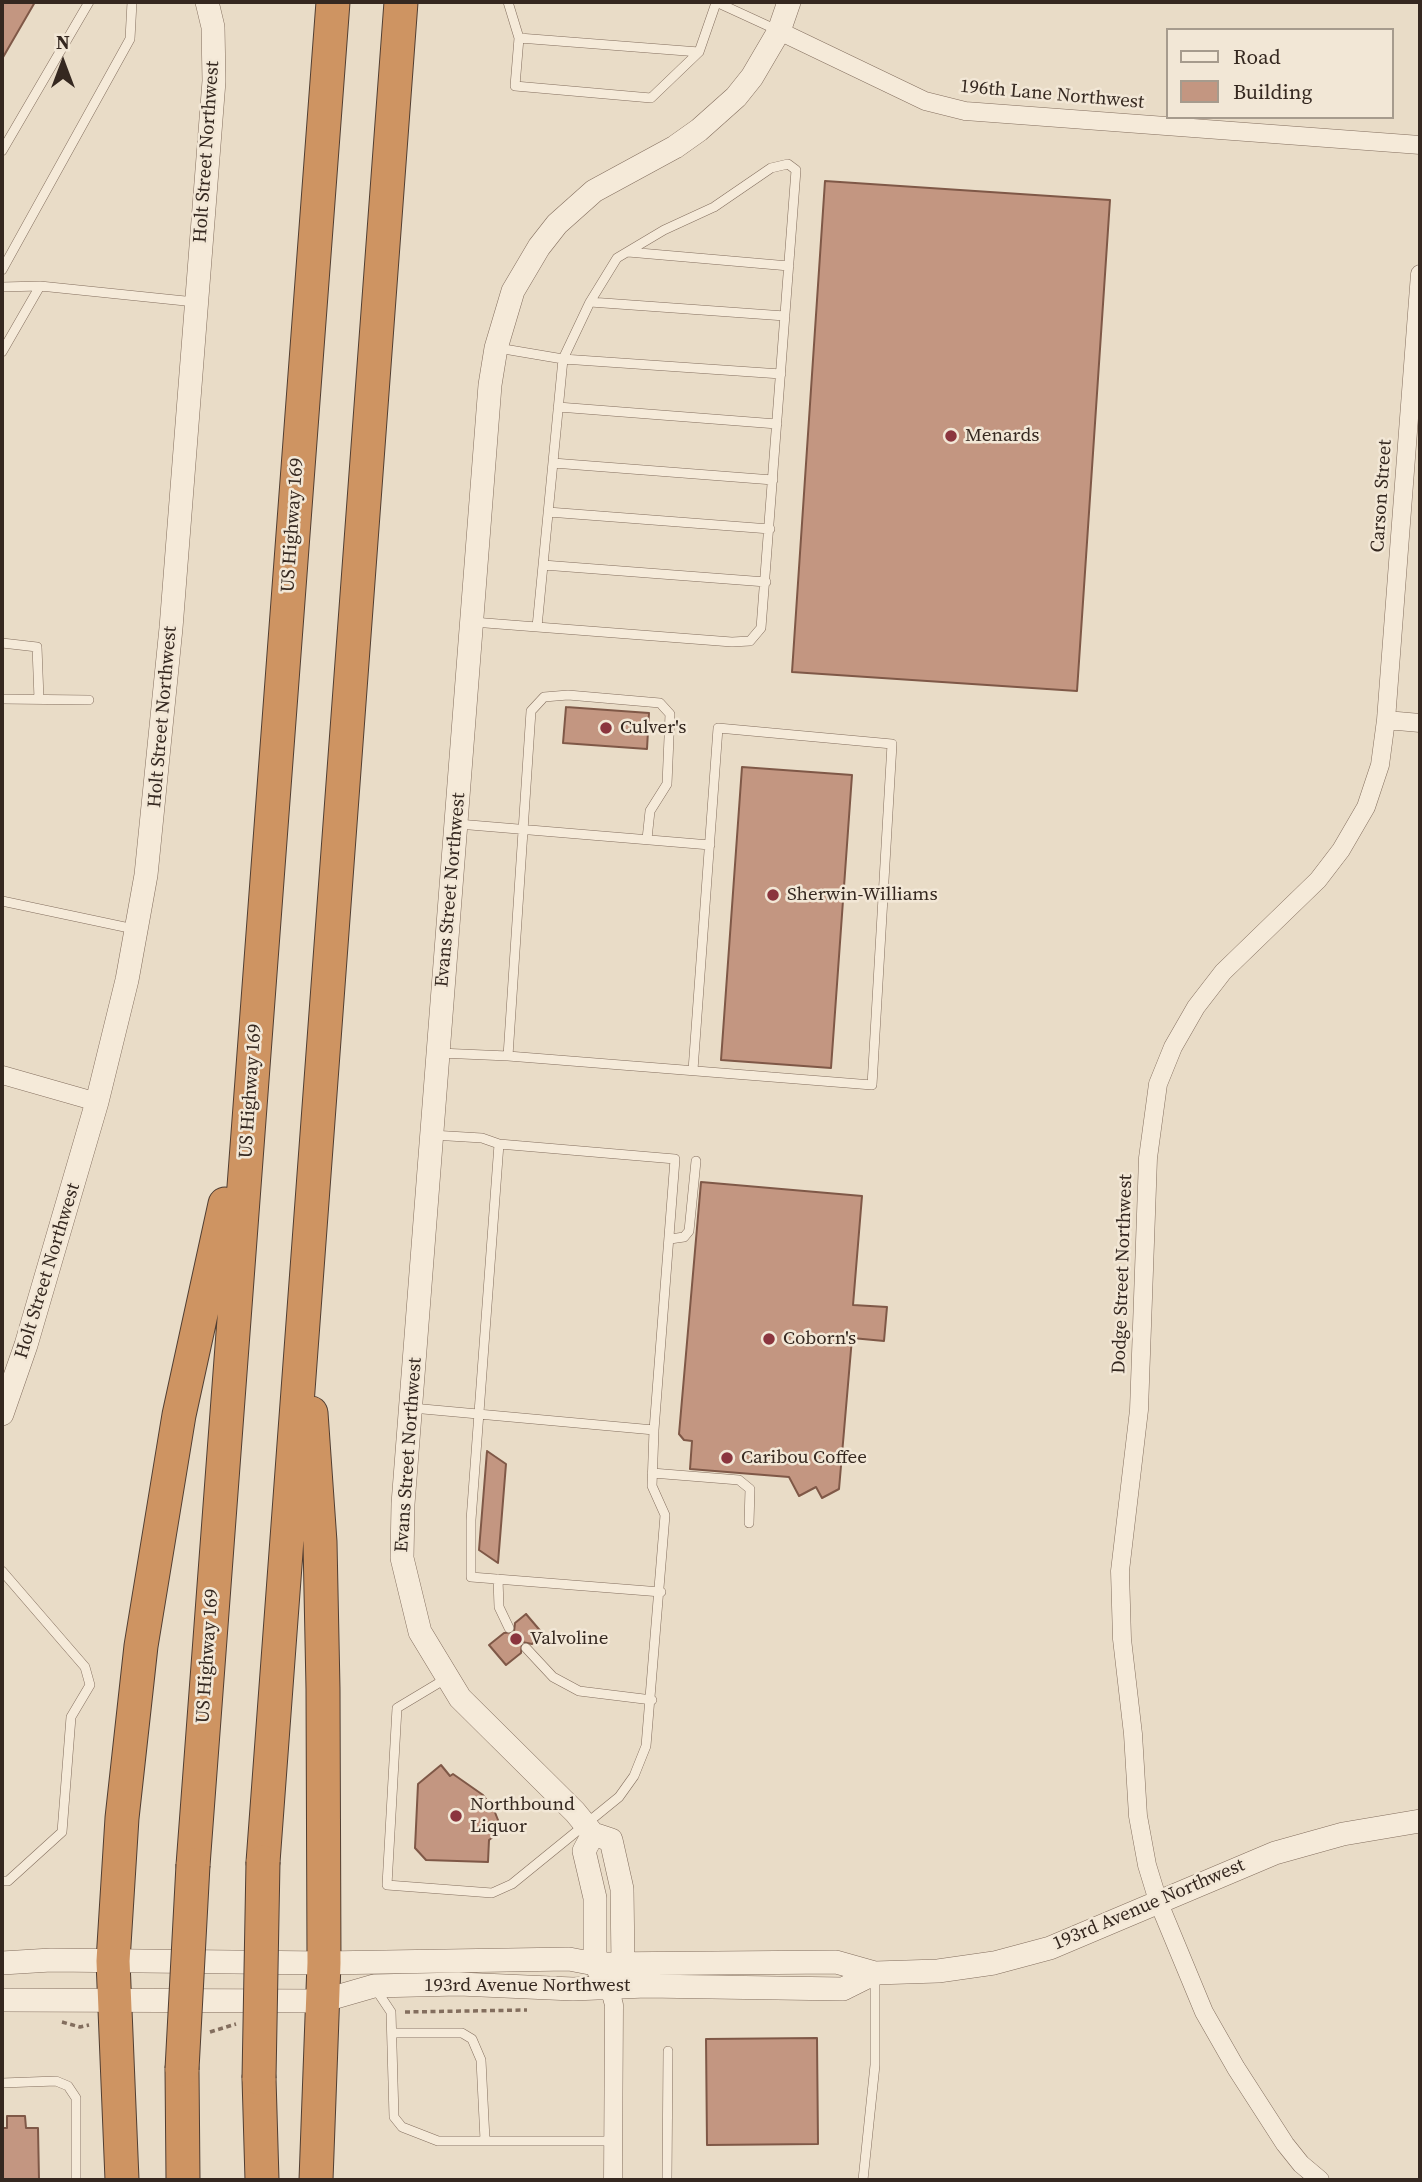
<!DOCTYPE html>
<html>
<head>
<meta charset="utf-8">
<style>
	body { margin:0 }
	#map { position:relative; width:1422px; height:2182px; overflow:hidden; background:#e9dcc7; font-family:"Source Serif 4",serif }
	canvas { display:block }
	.frame { position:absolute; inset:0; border:4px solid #352820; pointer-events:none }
	.legend { position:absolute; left:1166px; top:28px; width:228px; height:91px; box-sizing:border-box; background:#f2e7d6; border:2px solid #a69b8d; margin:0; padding:9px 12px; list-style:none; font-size:21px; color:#352820 }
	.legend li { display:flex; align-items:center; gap:14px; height:35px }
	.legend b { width:35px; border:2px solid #a69b8d }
	.north { position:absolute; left:28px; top:28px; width:70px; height:70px; -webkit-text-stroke:5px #f2e7d6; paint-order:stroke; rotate:0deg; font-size:19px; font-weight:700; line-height:28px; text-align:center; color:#352820 }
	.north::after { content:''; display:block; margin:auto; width:24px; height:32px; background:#352820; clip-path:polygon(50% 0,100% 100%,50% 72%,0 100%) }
</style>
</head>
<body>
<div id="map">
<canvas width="1422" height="2182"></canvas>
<div class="frame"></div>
<ul class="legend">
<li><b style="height:9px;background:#f5ead9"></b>Road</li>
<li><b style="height:19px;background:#c39681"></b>Building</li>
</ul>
<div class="north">N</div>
</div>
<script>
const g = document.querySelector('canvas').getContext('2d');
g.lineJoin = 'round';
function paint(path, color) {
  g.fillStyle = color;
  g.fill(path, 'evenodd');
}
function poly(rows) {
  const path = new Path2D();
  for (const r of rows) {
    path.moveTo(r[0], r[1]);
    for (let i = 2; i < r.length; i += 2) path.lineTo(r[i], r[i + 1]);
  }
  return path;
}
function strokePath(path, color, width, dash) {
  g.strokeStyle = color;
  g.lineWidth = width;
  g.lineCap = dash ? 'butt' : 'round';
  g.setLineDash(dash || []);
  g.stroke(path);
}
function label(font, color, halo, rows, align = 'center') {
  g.font = font + ' "Source Serif 4",serif';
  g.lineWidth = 5;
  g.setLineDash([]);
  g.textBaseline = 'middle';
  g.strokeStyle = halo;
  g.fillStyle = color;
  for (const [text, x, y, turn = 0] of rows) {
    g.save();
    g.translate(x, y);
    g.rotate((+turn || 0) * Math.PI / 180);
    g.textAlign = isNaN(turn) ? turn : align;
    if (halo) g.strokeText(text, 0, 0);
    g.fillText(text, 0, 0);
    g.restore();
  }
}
const building = poly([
	[2,2,35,2,2,59,2,2],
	[825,181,1110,200,1077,691,792,672,825,181],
	[566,707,649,713,647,749,563,743,566,707],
	[742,767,852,775,831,1068,721,1060,742,767],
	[701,1182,862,1196,853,1305,887,1307,884,1341,852,1338,839,1489,822,1498,816,1487,799,1496,789,1477,690,1469,692,1441,684,1440,679,1434,701,1182],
	[487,1451,506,1464,498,1563,479,1550,487,1451],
	[526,1614,543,1634,532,1644,522,1642,521,1653,506,1665,489,1645,504,1633,514,1632,515,1623,526,1614],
	[441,1765,450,1776,453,1774,483,1795,494,1810,502,1830,489,1840,488,1862,426,1860,415,1848,418,1784,441,1765],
	[817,2038,818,2144,707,2145,706,2039,817,2038],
	[7,2116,25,2116,26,2128,38,2128,39,2180,2,2180,2,2128,7,2128,7,2116]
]);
paint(building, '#c39681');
strokePath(building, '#7f5847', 2);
const service = poly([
	[508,2,519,38,515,86,651,98,699,52,716,3],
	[716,2,777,30],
	[519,38,699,52],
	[2,151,89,2],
	[628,252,789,266],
	[2,270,130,39,132,2],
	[2,287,40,286,195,302],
	[590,302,785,316],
	[498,348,563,359,781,374],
	[2,352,40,286],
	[558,407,777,424],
	[553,463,773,480],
	[548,512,770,529],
	[543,565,766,582],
	[473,622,537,627,732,642,750,641,761,628,796,170,788,164,771,168,714,207,664,230,617,258,590,302,563,359,537,627],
	[2,643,37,647,39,699],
	[2,699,89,700],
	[458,824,710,845],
	[2,901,134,929],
	[439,1053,508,1056,872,1085,892,744,718,728,693,1070],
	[508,1056,531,711,544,697,568,695,660,703,670,714,667,784,650,811,647,839],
	[432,1135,482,1138,499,1144,675,1159,654,1430,652,1486,665,1515,646,1746,634,1776,619,1797,512,1884,492,1893,387,1885,397,1708,447,1678],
	[499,1144,471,1520,471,1577,661,1592],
	[670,1239,684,1237,689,1231,696,1161],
	[412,1408,654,1430],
	[652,1473,739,1480,750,1489,749,1523],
	[2,1571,85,1667,90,1685,71,1717,62,1832,8,1881,2,1881],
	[498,1579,499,1607,509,1628],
	[526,1648,553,1677,579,1691,652,1700],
	[375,1988,391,2012,394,2117,402,2127,438,2141,613,2141],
	[392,2033,462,2033,472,2039,481,2060,485,2140],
	[2,2083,56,2081,68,2086,76,2098,76,2180],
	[667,2180,668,2051],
	[863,2180,875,2065,875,1975]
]);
const minor = poly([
	[779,31,925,101,965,111,1420,145],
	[1386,720,1420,723],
	[2,1075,97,1102],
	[610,1990,614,2005,613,2180],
	[1320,2180,1301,2164,1285,2144,1236,2068,1204,2012,1158,1901,1147,1865,1138,1816,1133,1734,1122,1639,1120,1571,1139,1410,1148,1158,1158,1084,1173,1047,1196,1007,1223,972,1318,880,1341,850,1366,807,1380,765,1386,720,1420,274]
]);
const tertiary = poly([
	[2,1414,26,1345,97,1102,127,980,146,875,171,628,214,81,213,27,207,2],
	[593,1834,584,1851,595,1898,595,1964,602,1976],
	[2,1963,51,1960,324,1963,569,1959,595,1964,836,1962,875,1973,938,1971,994,1963,1050,1948,1275,1853,1343,1834,1420,1821],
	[610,1990,623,1964,622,1889,611,1840,593,1834,575,1812,460,1698,420,1632,402,1558,403,1504,490,385,496,348,513,291,539,247,557,224,594,191,675,147,699,130,736,97,752,77,779,31,789,2],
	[2,2000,322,2001,374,1986,459,1984,573,1989,646,1986,843,1989,875,1973]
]);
const motorway = poly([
	[311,1413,320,1542,323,1689,324,1963,316,2180],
	[263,1862,401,2],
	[193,1865,333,2],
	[182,2069,183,2180],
	[259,2078,262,2180],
	[122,2180,113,1961,122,1818,141,1646,179,1415,225,1204]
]);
strokePath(service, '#836e5e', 10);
strokePath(minor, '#836e5e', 19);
strokePath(tertiary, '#836e5e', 24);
strokePath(motorway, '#513e32', 35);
strokePath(poly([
	[405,2012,527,2010],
	[62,2022,80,2027,89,2025],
	[210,2032,236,2024]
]), '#836e5e', 3.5, [5, 3.5]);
strokePath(service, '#f5ead9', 9);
strokePath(minor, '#f5ead9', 18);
strokePath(tertiary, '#f5ead9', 23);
strokePath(motorway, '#ce9462', 33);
const motorwayBridge = poly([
	[182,2069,193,1865],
	[259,2078,263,1862]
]);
strokePath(motorwayBridge, '#513e32', 35, []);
strokePath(motorwayBridge, '#ce9462', 33);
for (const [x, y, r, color] of [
	[951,436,7,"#8b353e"],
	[606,728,7,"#8b353e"],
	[773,895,7,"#8b353e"],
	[769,1339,7,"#8b353e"],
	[727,1458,7,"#8b353e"],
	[516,1639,7,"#8b353e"],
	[456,1816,7,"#8b353e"]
]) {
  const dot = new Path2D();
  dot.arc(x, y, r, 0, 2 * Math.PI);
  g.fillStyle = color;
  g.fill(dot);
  strokePath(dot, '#f2e7d6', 2.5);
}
label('19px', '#352820', '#f2e7d6', [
	["196th Lane Northwest",1052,95,5],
	["Holt Street Northwest",207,152,-86],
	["Carson Street",1382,496,-86],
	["US Highway 169",293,525,-86],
	["Holt Street Northwest",163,717,-85],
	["Evans Street Northwest",451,890,-85],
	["US Highway 169",251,1091,-86],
	["Holt Street Northwest",48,1271,-73],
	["Dodge Street Northwest",1123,1274,-88],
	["Evans Street Northwest",409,1455,-86],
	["US Highway 169",208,1656,-86],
	["193rd Avenue Northwest",1149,1905,-23],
	["193rd Avenue Northwest",527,1986]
]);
label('19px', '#352820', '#f2e7d6', [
	["Menards",965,436],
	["Culver's",620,728],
	["Sherwin-Williams",787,895],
	["Coborn's",783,1339],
	["Caribou Coffee",741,1458],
	["Valvoline",530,1639],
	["Northbound",470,1805],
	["Liquor",470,1827]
], 'left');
</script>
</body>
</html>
